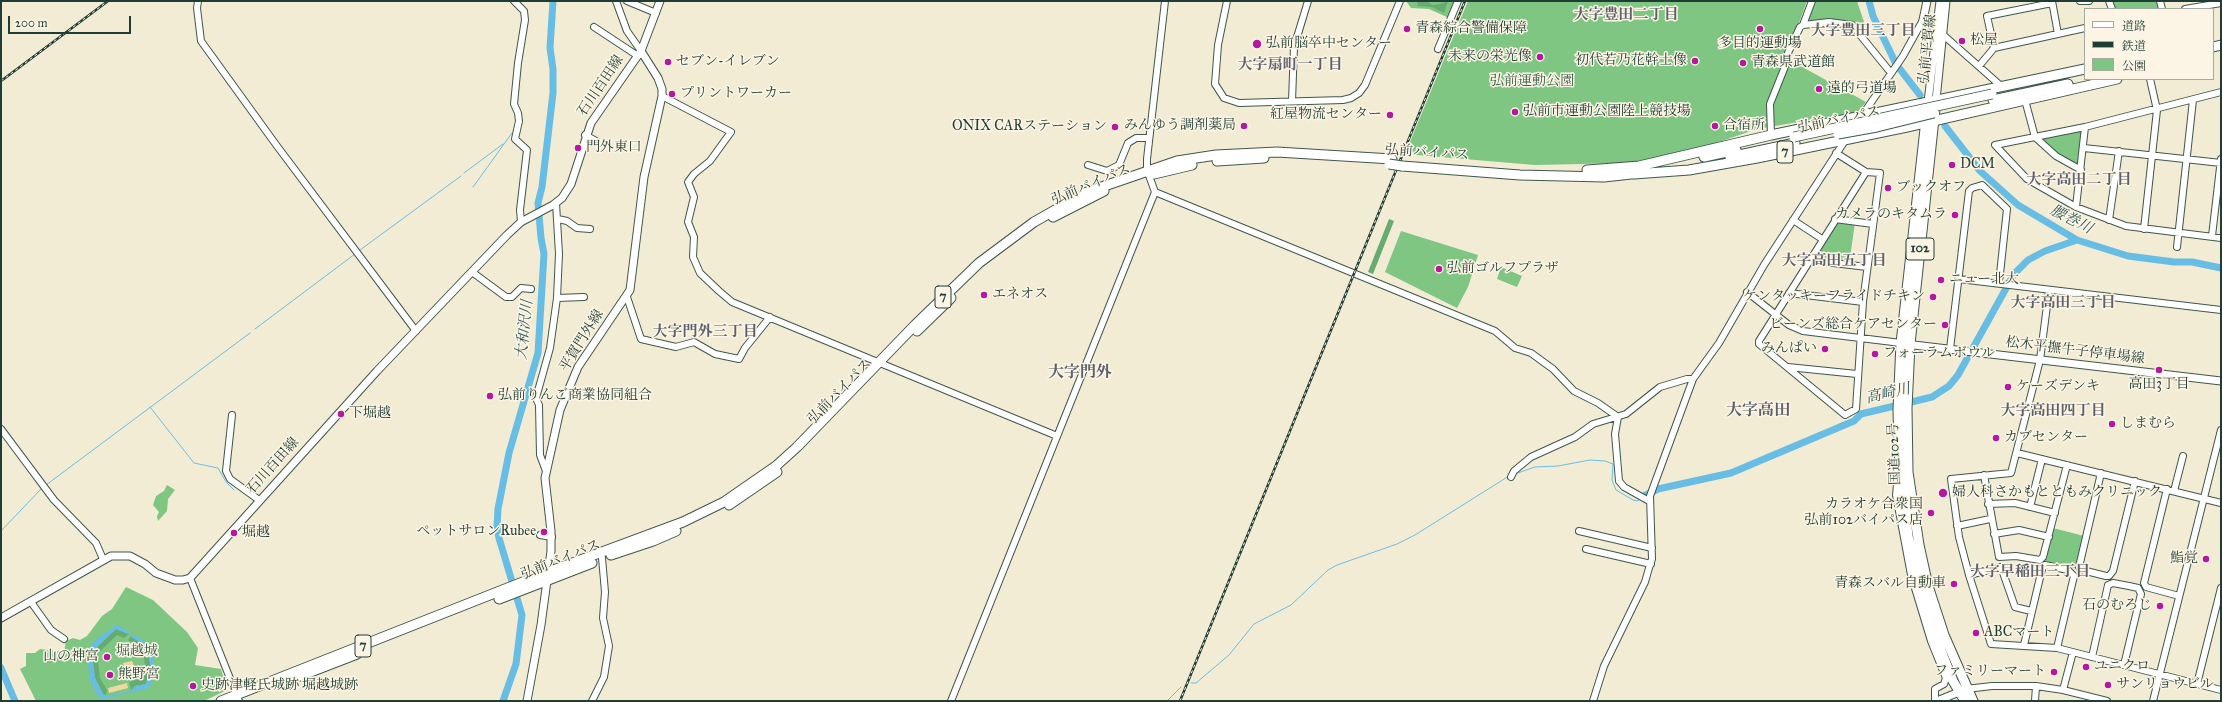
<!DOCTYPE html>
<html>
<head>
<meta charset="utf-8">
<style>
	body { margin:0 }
	#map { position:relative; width:2222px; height:702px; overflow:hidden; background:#f3ecd4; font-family:"IM FELL Great Primer","Noto Serif JP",serif }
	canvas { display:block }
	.frame { position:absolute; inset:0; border:2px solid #1f3d34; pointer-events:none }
	.legend { position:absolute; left:2084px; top:8px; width:130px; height:72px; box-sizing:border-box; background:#fcf5e5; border:1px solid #a4ab9e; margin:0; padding:5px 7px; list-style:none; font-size:12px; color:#1f3d34 }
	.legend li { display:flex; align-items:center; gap:8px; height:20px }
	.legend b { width:20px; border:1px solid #a4ab9e }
	.scale { position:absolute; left:8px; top:16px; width:123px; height:18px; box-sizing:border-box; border:2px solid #1f3d34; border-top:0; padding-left:5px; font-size:12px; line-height:14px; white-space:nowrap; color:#1f3d34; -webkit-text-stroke:3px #fcf5e5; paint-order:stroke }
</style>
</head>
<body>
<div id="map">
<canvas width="2222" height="702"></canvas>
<div class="frame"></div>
<ul class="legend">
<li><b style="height:5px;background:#fff"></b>道路</li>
<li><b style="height:5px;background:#1f3d34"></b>鉄道</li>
<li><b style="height:11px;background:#7ec682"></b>公園</li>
</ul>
<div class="scale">200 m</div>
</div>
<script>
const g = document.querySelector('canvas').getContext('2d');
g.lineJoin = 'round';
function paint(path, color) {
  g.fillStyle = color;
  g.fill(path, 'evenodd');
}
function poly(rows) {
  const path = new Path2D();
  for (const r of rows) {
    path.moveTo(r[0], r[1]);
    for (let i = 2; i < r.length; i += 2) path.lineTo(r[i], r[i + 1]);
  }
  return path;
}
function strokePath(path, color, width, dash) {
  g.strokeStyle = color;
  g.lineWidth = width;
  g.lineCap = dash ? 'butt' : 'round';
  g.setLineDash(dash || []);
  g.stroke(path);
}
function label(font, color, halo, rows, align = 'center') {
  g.font = font + ' "IM FELL Great Primer","Noto Serif JP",serif';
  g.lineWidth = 3;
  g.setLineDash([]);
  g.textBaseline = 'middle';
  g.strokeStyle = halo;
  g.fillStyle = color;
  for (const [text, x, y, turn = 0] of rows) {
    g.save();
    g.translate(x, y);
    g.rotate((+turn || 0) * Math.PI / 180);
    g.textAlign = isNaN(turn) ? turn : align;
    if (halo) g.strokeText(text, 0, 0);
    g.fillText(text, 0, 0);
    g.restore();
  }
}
paint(poly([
	[1406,1,1456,1,1449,18,1429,9,1411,8],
	[1468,1,1807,1,1786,58,1866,102,1858,112,1757,129,1692,151,1627,163,1535,165,1405,154],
	[1812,1,1857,1,1867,31,1865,34,1860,33,1844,23,1803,25],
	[2111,1,2159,1,2160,9,2114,9],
	[2084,129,2080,167,2060,157,2040,138],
	[1837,221,1855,223,1849,264,1812,259],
	[1401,231,1478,255,1468,287,1457,308,1385,272],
	[1501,267,1522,276,1517,287,1497,279],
	[167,485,175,490,168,499,167,511,158,521,157,516,159,512,153,505,156,496,164,491],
	[2053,528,2084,536,2076,568,2045,561],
	[126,587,153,600,187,632,198,648,195,665,221,669,227,690,204,701,36,701,20,669,26,666,26,653,35,653,40,649,64,652,66,641,73,638,80,640,87,636,102,616,112,609]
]), '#7ec682');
paint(poly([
	[1418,1,1428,2,1432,5,1441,4,1448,1,1444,13,1432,7,1417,6],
	[1389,219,1394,221,1373,274,1368,272],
	[116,629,129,634,124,638,117,635,97,654,100,678,107,690,106,695,103,694,95,678,91,654,93,650],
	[131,636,148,649,150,666,146,684,135,686,131,690,129,682,143,678,145,666,143,650,128,640]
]), '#66ab70');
paint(poly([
	[132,661,137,672,123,679,122,675,126,674,123,663],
	[127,683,128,688,109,693,108,688]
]), '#eeda9e');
paint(poly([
	[116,625,130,632,128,634,116,629,92,652,95,678,103,694,107,696,131,691,135,686,146,684,150,666,149,652,144,644,131,637,133,634,151,646,154,655,154,675,149,688,104,699,98,696,90,681,87,651,96,640]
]), '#68bde4');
strokePath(poly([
	[464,173,503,144],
	[473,187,512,133],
	[360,250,461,176],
	[255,329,355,254],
	[150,407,194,463,218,468,226,482,234,490],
	[1515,474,1535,467,1558,466,1590,460,1605,461,1613,464,1612,480,1616,490,1633,500,1638,501,1639,499],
	[46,485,250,333],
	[1,531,42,488],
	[1191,683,1196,683,1229,655,1254,624,1291,605,1328,570,1337,565,1397,544,1415,535,1509,476],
	[1167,701,1181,687]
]), '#68bde4', 1);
strokePath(poly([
	[1869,1,1873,16,1896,64,1920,95],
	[1945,126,1980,171,2018,205,2077,240,2128,256,2174,262,2192,262,2221,268],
	[1644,496,1658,489,1731,473,1854,421,1861,414,1932,397,1949,386,1958,375,2014,274,2028,260,2045,251,2077,240],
	[1,668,15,701],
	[503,701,516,664,522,615,499,538,497,527,498,509,509,453,538,353,544,254,541,238,538,203,542,187,553,93,553,69,550,48,553,1]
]), '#68bde4', 7);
const minor = poly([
	[198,1,197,8,201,41,277,146,416,331],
	[514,1,524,11,525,20,518,63,514,104,518,113,519,121,515,139,527,150,520,210,521,222],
	[616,1,627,31,641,51],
	[627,1,656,13],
	[1227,1,1218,45,1215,84,1224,98,1239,103,1343,100,1351,98,1359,93,1365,85,1400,1],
	[2052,1,2058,34],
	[2080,1,2089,1],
	[2109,1,2112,9],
	[2160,1,2162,9],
	[2185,9,2221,3],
	[1803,25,1829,22,1852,25,1891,73],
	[594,27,638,56],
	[1941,33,2001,86],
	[1994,48,1987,16,2052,3],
	[1438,49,1458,1],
	[1979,66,1994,48,2085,28],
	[2221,92,2085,127,1995,145,2027,179,2076,207,2126,226,2221,238],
	[662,96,731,132,710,161,694,174,688,182,694,197,688,222,694,237,693,257,700,273,719,291,732,302,1057,436],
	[2025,100,2035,137,2056,156,2081,170],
	[1292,101,1294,47,1308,1],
	[1861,117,1903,56,1923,20],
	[585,135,596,141],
	[1771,135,1770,104,1784,69,1788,53,1800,27,1803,25,1812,1],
	[2084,148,2221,163],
	[1836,153,1866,172,1880,173,1863,302,1856,409,1845,415,1759,344,1759,341,1866,172],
	[1088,165,1107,171,1119,165,1128,143,1136,138,1149,138],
	[1155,192,1495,331,1515,348,1531,353,1553,369,1574,391,1598,403,1618,417],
	[2076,207,2085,127],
	[558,219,567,221,577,228,590,229],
	[1835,219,1873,224],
	[1793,220,1822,239],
	[2109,220,2119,151],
	[2144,229,2157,110,2150,79],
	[2212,236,2221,159],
	[2177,247,2193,100],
	[1808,260,1867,267],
	[472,272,506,297,512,297,521,288,531,289],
	[1959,279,2221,310],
	[2049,290,2040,360,2011,473,1951,479,1959,537,1969,575,1991,644,2057,648,2221,690],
	[1747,292,1789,325,1803,331,1901,343],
	[1789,293,1863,302],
	[627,297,641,339,676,347,694,342,715,354,739,359,745,348,770,317],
	[557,298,584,297],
	[1950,349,1969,191,1972,188,1982,185,2007,209,1999,283],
	[1788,367,1857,374],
	[232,415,226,471,230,479,259,500],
	[1618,417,1615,434,1619,481,1624,487,1649,501],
	[1,429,54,500,96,543,103,559],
	[2017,453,2221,503],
	[1897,463,1898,488],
	[546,471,540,455,539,405,536,398,550,348,557,298,559,254,556,203],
	[2101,473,2079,567,2082,570,2106,576,2109,576,2113,571,2135,481],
	[1984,475,1999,557,2016,556,2040,560,2043,557,2067,465],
	[1511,477,1514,471,1531,457,1575,437,1593,424,1626,414,1660,387,1687,379,1693,379],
	[1897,485,1896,495,1911,575,1931,641,1946,678,1944,684,1935,689,1935,701],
	[2167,489,2144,583,2146,587,2179,596],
	[2174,491,2183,456],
	[1988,504,2015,503,2055,513],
	[2030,507,2042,459],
	[1957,526,1990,519],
	[1579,531,1652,548],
	[1994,534,2019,530,2049,537],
	[540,535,552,537],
	[1586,549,1651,564],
	[1969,575,2001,567,2015,607,2031,611],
	[190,578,239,701],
	[31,602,51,630,64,639],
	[2024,645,2042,569,2045,565,2068,570,2074,576,2057,648],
	[2092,657,2108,585,2113,583,2129,586,2138,588,2141,594,2124,665],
	[2197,684,2221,588],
	[1966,689,1992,686,2036,686,2063,690,2107,701],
	[2063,690,2073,652],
	[592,701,604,677,609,646,603,618,605,592,602,558],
	[951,701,1155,192,1147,170,1147,159,1165,1],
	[1593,701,1604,666,1645,582,1649,568,1652,559,1650,496,1693,379,1719,343,1764,265,1846,139],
	[2035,701,2036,686],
	[2153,701,2221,430]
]);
const major = poly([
	[1927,1,1923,20,1937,29],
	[1936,100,1946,1],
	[1928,102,1940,1],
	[1905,344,2221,381],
	[1,618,111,556,130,556,145,564,156,573,175,580,183,580,190,578,377,371,507,235,521,222,553,205,562,198,571,184,591,123,641,51,660,1],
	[527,701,541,625,551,551,551,531,545,478,560,410,578,367,630,290,644,177,662,96,662,89,658,78,641,51],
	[1937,701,1964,690]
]);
const highway = poly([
	[2213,47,2221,45],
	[1936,100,1910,344,1907,408,1908,472,1919,545,1928,586,1944,635,1973,701],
	[1993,100,2068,84],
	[1928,102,1901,343,1898,410,1899,452,1908,536,1917,576,1941,651,1953,681,1965,701],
	[1704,157,1736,150],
	[1730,157,1795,143],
	[1217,161,1264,158],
	[1402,166,1520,175,1604,177,1640,173],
	[1635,167,1771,135,2085,69],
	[1587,170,1640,166],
	[1154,174,1192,165],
	[1634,174,1689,170,1757,158,1907,127,2117,79],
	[1053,217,1104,191],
	[917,331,951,298],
	[729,505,777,472],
	[611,555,653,541,676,531],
	[499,599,592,563],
	[300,676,357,654],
	[221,701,548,572,683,522,724,502,776,466,797,447,915,325,979,263,1034,222,1087,192,1177,161,1216,155,1277,152,1392,159]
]);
strokePath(minor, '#3f574c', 8);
strokePath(major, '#3f574c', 9);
strokePath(highway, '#3f574c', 11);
strokePath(minor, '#fff', 6);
strokePath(major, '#fff', 7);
strokePath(highway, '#fff', 9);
const rail = poly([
	[1,81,108,1],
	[1180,701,1465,1]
]);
strokePath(rail, '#1f3d34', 2.5);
strokePath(rail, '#fcf5e5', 1, [3]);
const highwayBridge = poly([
	[1838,134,1877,127,1934,113],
	[1794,137,1992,94],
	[1389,164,1402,166]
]);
strokePath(highwayBridge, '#3f574c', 11, []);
strokePath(highwayBridge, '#fff', 9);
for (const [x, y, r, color] of [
	[1407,29,4,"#b5179e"],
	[1760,29,4,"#b5179e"],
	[1962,41,4,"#b5179e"],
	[1257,44,5,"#b5179e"],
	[1540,57,4,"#b5179e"],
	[1695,61,4,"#b5179e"],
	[668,62,4,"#b5179e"],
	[1743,63,4,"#b5179e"],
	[1819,89,4,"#b5179e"],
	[672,94,4,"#b5179e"],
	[1515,112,4,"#b5179e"],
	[1390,115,4,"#b5179e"],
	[1244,126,4,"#b5179e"],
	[1715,126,4,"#b5179e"],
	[1115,127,4,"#b5179e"],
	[578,148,4,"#b5179e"],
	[1952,165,4,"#b5179e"],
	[1888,188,4,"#b5179e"],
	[1955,215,4,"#b5179e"],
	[1439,269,4,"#b5179e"],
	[1941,280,4,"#b5179e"],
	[984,295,4,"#b5179e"],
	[1933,297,4,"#b5179e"],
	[1945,325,4,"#b5179e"],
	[1825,349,4,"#b5179e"],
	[1875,354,4,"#b5179e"],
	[2159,370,4,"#b5179e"],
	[2008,387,4,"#b5179e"],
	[490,396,4,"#b5179e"],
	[341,414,4,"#b5179e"],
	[2112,424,4,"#b5179e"],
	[1996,438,4,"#b5179e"],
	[1943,493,5,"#b5179e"],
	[1931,513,4,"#b5179e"],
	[544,532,4,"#b5179e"],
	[234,533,4,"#b5179e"],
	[2206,559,4,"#b5179e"],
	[1954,584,4,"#b5179e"],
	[2160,606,4,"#b5179e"],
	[1976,633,4,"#b5179e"],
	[107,657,4,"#b5179e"],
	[2086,667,4,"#b5179e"],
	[2054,672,4,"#b5179e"],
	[110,675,4,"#b5179e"],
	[2108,685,4,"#b5179e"],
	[193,686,4,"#b5179e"]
]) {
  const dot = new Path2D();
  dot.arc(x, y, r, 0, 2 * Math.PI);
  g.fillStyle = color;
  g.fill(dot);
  strokePath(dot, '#fcf5e5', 1.5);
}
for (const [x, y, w] of [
	[1785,152,16],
	[1920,249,28],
	[943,297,16],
	[363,646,16]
]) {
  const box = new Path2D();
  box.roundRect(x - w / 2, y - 11, w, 22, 3);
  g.fillStyle = '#fcf5e5';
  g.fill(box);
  strokePath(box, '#1f3d34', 1);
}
label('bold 13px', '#1f3d34', null, [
	["7",1785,152],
	["102",1920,249],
	["7",943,297],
	["7",363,646]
]);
label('14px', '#1f3d34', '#fcf5e5', [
	["青森綜合警備保障",1415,29],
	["松屋",1970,41],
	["弘前脳卒中センター",1266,44],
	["多目的運動場",1760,44,"center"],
	["未来の栄光像",1532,57,"right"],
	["初代若乃花幹士像",1687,61,"right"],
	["セブン-イレブン",676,62],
	["青森県武道館",1751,63],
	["遠的弓道場",1827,89],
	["プリントワーカー",680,94],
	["弘前市運動公園陸上競技場",1523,112],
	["紅屋物流センター",1382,115,"right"],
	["みんゆう調剤薬局",1236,126,"right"],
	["合宿所",1723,126],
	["ONIX CARステーション",1107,127,"right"],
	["門外東口",586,148],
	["DCM",1960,165],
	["ブックオフ",1896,188],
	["カメラのキタムラ",1947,215,"right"],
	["弘前ゴルフプラザ",1447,269],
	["ニュー北大",1949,280],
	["エネオス",992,295],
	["ケンタッキーフライドチキン",1925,297,"right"],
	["ビーンズ総合ケアセンター",1937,325,"right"],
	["みんぱい",1817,349,"right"],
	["フォーラムボウル",1883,354],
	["高田3丁目",2159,385,"center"],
	["ケーズデンキ",2016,387],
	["弘前りんご商業協同組合",498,396],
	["下堀越",349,414],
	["しまむら",2120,424],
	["カブセンター",2004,438],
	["婦人科さかもとともみクリニック",1952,493],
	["カラオケ合衆国",1923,505,"right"],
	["弘前102バイパス店",1923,521,"right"],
	["ペットサロンRubee",536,532,"right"],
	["堀越",242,533],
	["鮨覚",2198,559,"right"],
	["青森スバル自動車",1946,584,"right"],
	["石のむろじ",2152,606,"right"],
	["ABCマート",1984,633],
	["山の神宮",99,657,"right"],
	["ユニクロ",2094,667],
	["ファミリーマート",2046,672,"right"],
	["熊野宮",118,675],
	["サンリョウビル",2116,685],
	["史跡津軽氏城跡 堀越城跡",201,686]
], 'left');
label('14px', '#1f3d34', '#fcf5e5', [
	["弘前平賀線",1928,49,-84],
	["石川百田線",601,86,-56],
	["弘前バイパス",1839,120,-12],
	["弘前バイパス",1427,153,4],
	["弘前バイパス",1091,185,-23],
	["平賀門外線",582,341,-58],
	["松木平撫牛子停車場線",2075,351,7],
	["弘前バイパス",840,392,-46],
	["国道102号",1895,454,-92],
	["石川百田線",273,466,-48],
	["弘前バイパス",561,560,-22]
]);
label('14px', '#375f48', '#fcf5e5', [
	["弘前運動公園",1532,82],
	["堀越城",137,652]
]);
label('bold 15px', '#5d606c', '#fcf5e5', [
	["大字豊田二丁目",1626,15],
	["大字豊田三丁目",1863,31],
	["大字扇町一丁目",1290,65],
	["大字高田二丁目",2079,180],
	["大字高田五丁目",1834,261],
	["大字高田三丁目",2063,303],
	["大字門外三丁目",705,332],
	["大字高田四丁目",2053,411],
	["大字早稲田三丁目",2030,572]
]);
label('italic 15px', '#315d60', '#fcf5e5', [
	["腰巻川",2071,220,27],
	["大和沢川",525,330,-84],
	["高崎川",1888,394,-13]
]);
label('bold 16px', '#5d606c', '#fcf5e5', [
	["大字門外",1080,373],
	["大字高田",1758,411]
]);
</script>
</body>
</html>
